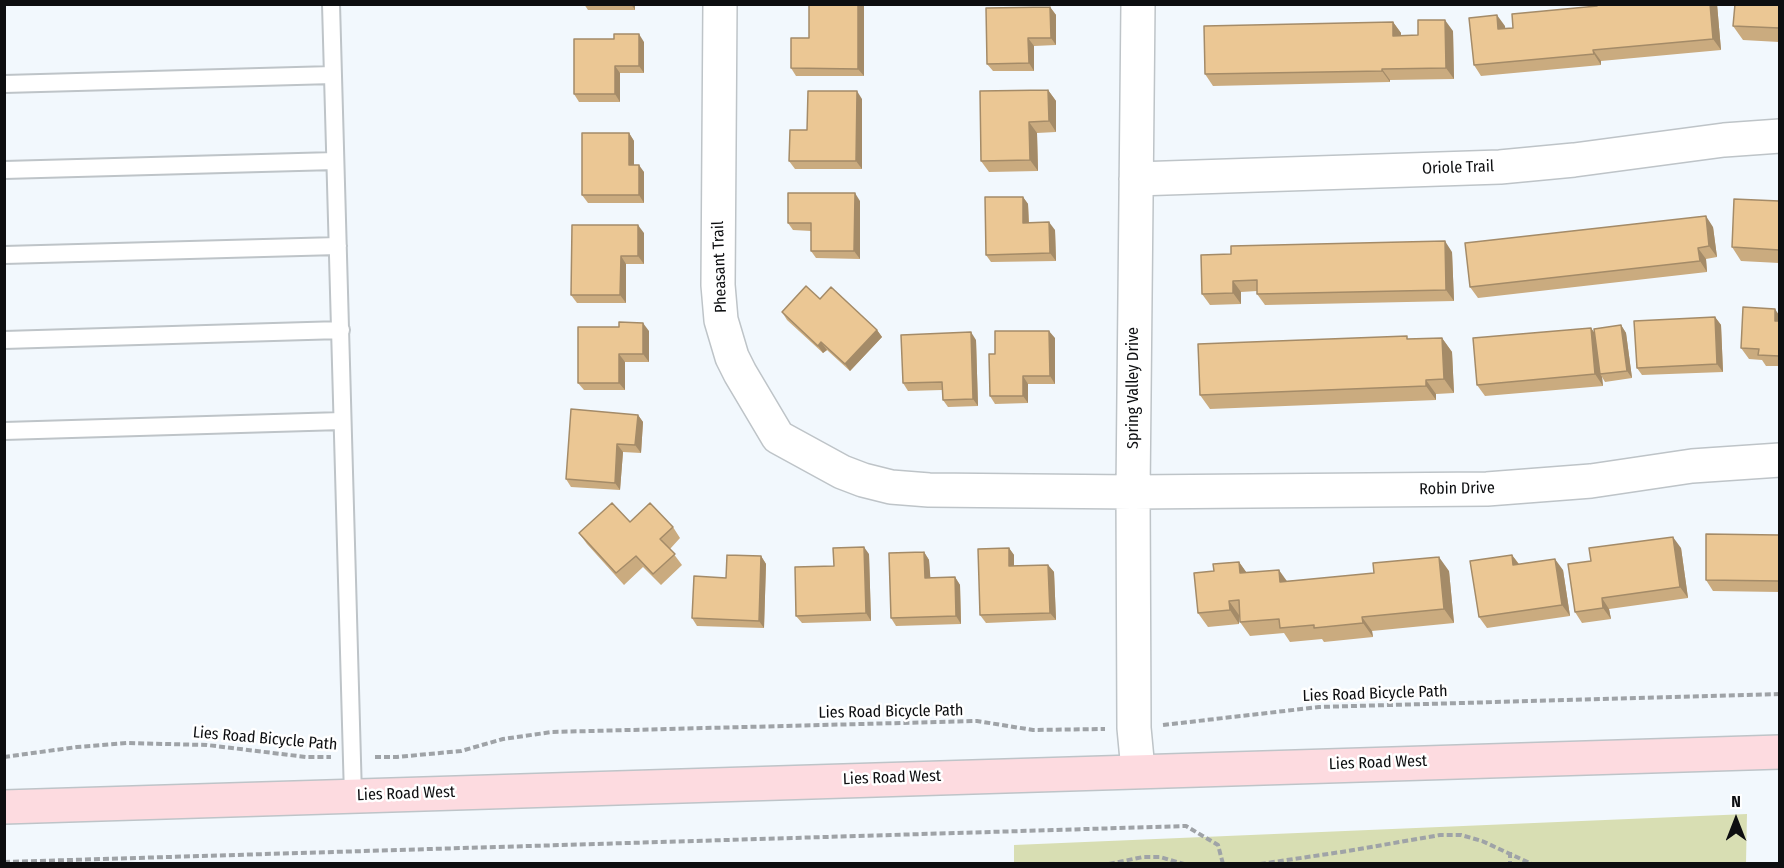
<!DOCTYPE html>
<html>
<head>
<meta charset="utf-8">
<style>
	body { margin:0 }
	#map { position:relative; width:1784px; height:868px; overflow:hidden; background:#f2f8fd; font-family:"Fira Sans Condensed",sans-serif }
	canvas { display:block }
	.frame { position:absolute; inset:0; border:6px solid #0d0e10; pointer-events:none }
	.north { position:absolute; left:1706px; top:790px; width:60px; height:60px; -webkit-text-stroke:4px #fff; paint-order:stroke; rotate:0deg; font-size:16px; font-weight:700; line-height:24px; text-align:center; color:#0d0e10 }
	.north::after { content:''; display:block; margin:auto; width:21px; height:27px; background:#0d0e10; clip-path:polygon(50% 0,100% 100%,50% 72%,0 100%) }
</style>
</head>
<body>
<div id="map">
<canvas width="1784" height="868"></canvas>
<div class="frame"></div>
<div class="north">N</div>
</div>
<script>
const g = document.querySelector('canvas').getContext('2d');
g.lineJoin = 'round';
function paint(path, color) {
  g.fillStyle = color;
  g.fill(path, 'evenodd');
}
function poly(rows) {
  const path = new Path2D();
  for (const r of rows) {
    path.moveTo(r[0], r[1]);
    for (let i = 2; i < r.length; i += 2) path.lineTo(r[i], r[i + 1]);
  }
  return path;
}
function strokePath(path, color, width, dash) {
  g.strokeStyle = color;
  g.lineWidth = width;
  g.lineCap = dash ? 'butt' : 'round';
  g.setLineDash(dash || []);
  g.stroke(path);
}
function label(font, color, halo, rows, align = 'center') {
  g.font = font + ' "Fira Sans Condensed",sans-serif';
  g.lineWidth = 5;
  g.setLineDash([]);
  g.textBaseline = 'middle';
  g.strokeStyle = halo;
  g.fillStyle = color;
  for (const [text, x, y, turn = 0] of rows) {
    g.save();
    g.translate(x, y);
    g.rotate((+turn || 0) * Math.PI / 180);
    g.textAlign = isNaN(turn) ? turn : align;
    if (halo) g.strokeText(text, 0, 0);
    g.fillText(text, 0, 0);
    g.restore();
  }
}
paint(poly([
	[1747,814,1746,863,1014,863,1014,845]
]), '#d8deb3');
const lane = poly([
	[331,4,353,796],
	[4,84,333,75],
	[4,170,335,161],
	[4,255,338,246],
	[4,340,341,330],
	[4,431,342,421]
]);
const street = poly([
	[720,4,718,285,721,320,732,357,740,373,778,437,842,472,863,480,891,487,929,490,1133,492,1487,489,1591,481,1692,466,1780,460],
	[1136,179,1500,167,1574,160,1724,140,1780,136],
	[1138,770,1134,728,1133,492,1138,4]
]);
const secondary = poly([
	[4,807,1780,752]
]);
strokePath(lane, '#bec4c8', 20);
strokePath(street, '#bec4c8', 36);
strokePath(secondary, '#bec4c8', 36);
strokePath(poly([
	[1163,725,1319,707,1780,694],
	[4,757,77,747,127,743,207,745,306,757,331,757],
	[375,757,397,757,461,751,503,739,552,732,977,721,1033,730,1105,729],
	[1510,852,1510,864],
	[4,862,1186,826,1218,845,1223,864],
	[1109,864,1143,857,1160,857,1184,864],
	[1260,864,1348,851,1440,835,1461,835,1482,841,1532,864]
]), '#9fa3a7', 4, [6, 3]);
strokePath(lane, '#fff', 16);
strokePath(street, '#fff', 33);
strokePath(secondary, '#fddbe0', 33);
paint(poly([
	[584,4,635,4,635,10,588,10],
	[1717,4,1721,50,1601,61,1601,65,1481,76,1474,65,1505,26,1505,29],
	[1779,4,1779,42,1743,40,1733,26],
	[864,6,864,76,796,76,791,68,809,38],
	[1050,7,1056,15,1056,45,1034,46,1034,71,993,71,987,64],
	[1393,22,1401,33,1401,35,1418,35,1453,31,1454,79,1390,80,1390,82,1213,86,1205,74],
	[644,42,644,73,620,73,620,102,579,102,574,94],
	[1048,90,1056,101,1056,132,1037,133,1038,171,989,172,981,161],
	[862,99,862,169,795,169,789,161,807,130],
	[629,133,634,141,634,165,644,172,644,203,588,203,582,195],
	[1023,197,1028,204,1029,222,1055,230,1056,261,991,262,986,255],
	[860,201,860,259,816,258,811,251,811,231,793,230,788,223],
	[1779,201,1779,263,1741,261,1732,247],
	[1713,227,1717,257,1706,259,1707,272,1478,298,1470,287],
	[644,233,644,264,626,264,626,303,577,303,571,295],
	[1452,252,1454,301,1265,305,1257,294,1257,291,1241,292,1241,304,1210,305,1202,294,1201,255],
	[820,299,877,330,882,337,850,371,827,350,823,353,787,320,782,312],
	[1779,315,1779,366,1766,366,1762,360,1749,359,1741,348],
	[1715,317,1721,325,1723,372,1642,375,1637,368],
	[1621,325,1626,333,1632,378,1605,382,1602,377,1603,386,1485,396,1477,385,1591,328,1595,334],
	[619,327,649,331,649,362,625,362,625,390,584,390,578,383],
	[1055,338,1055,384,1028,384,1028,403,995,404,990,396,995,354],
	[1442,338,1452,352,1454,393,1436,394,1436,400,1210,409,1200,395,1409,339],
	[976,340,978,406,948,407,943,400,942,390,908,391,903,383],
	[638,415,643,422,641,453,623,452,620,490,571,487,566,479],
	[630,522,673,527,680,538,670,549,682,565,661,585,643,567,624,585,587,544,579,533],
	[1779,535,1779,592,1713,591,1706,580],
	[1009,548,1014,555,1014,566,1048,565,1054,572,1056,620,986,623,980,615],
	[1681,548,1688,598,1609,609,1611,619,1582,623,1575,612],
	[924,552,929,560,930,578,955,577,960,585,961,624,896,626,891,618],
	[869,554,871,621,802,623,796,616,834,566],
	[1512,555,1519,564,1563,570,1570,616,1487,628,1479,617],
	[761,556,766,564,764,628,697,626,692,618,726,578],
	[1239,562,1246,572,1287,581,1449,571,1454,623,1372,631,1373,637,1324,642,1322,639,1290,642,1284,633,1250,636,1240,622,1240,615,1239,615,1239,624,1208,627,1198,613,1214,571]
]), '#caab7f');
paint(poly([
	[631,4,635,4,635,10],
	[858,4,862,4,864,6,864,76,858,69],
	[1710,4,1717,4,1721,50,1713,39],
	[1050,7,1056,15,1056,45,1051,38],
	[1497,15,1505,26,1506,40,1498,29],
	[1445,20,1453,31,1454,79,1446,68],
	[1393,22,1401,33,1401,47,1393,36],
	[639,34,644,42,644,73,639,66],
	[1028,38,1034,46,1034,71,1029,63],
	[1593,50,1601,61,1601,65,1594,54],
	[615,66,620,73,620,102,615,94],
	[1382,69,1390,80,1390,82,1382,71],
	[1048,90,1056,101,1056,132,1049,121],
	[857,91,862,99,862,169,856,161],
	[1029,122,1037,133,1038,171,1030,160],
	[629,133,634,141,634,172,629,165],
	[639,165,644,172,644,203,639,195],
	[855,193,860,201,860,259,854,251],
	[1023,197,1028,204,1029,230,1023,223],
	[1706,216,1713,227,1717,257,1709,246],
	[1049,222,1055,230,1056,261,1050,253],
	[638,225,644,233,644,264,638,256],
	[1445,241,1452,252,1454,301,1446,290],
	[1698,248,1706,259,1707,272,1700,261],
	[621,256,626,264,626,303,620,295],
	[1233,281,1241,292,1241,304,1233,293],
	[1775,309,1779,315,1779,327,1775,321],
	[1715,317,1721,325,1723,372,1717,364],
	[643,323,649,331,649,362,643,354],
	[1621,325,1626,333,1632,378,1627,371],
	[1591,328,1599,339,1600,374,1602,377,1603,386,1595,374],
	[877,330,882,337,850,371,845,364],
	[1049,331,1055,338,1055,384,1050,376],
	[971,332,976,340,978,406,973,399],
	[1442,338,1452,352,1454,393,1444,379],
	[821,342,827,350,823,353,818,346],
	[619,354,625,362,625,390,619,383],
	[1023,376,1028,384,1028,403,1023,396],
	[1426,380,1436,394,1436,400,1426,386],
	[638,415,643,422,641,453,635,445],
	[617,444,623,452,620,490,615,483],
	[1673,537,1681,548,1688,598,1680,587],
	[864,547,869,554,871,621,866,613],
	[1009,548,1014,555,1014,573,1009,566],
	[924,552,929,560,931,585,925,578],
	[1512,555,1520,566,1513,565],
	[761,556,766,564,764,628,759,621],
	[1439,557,1449,571,1454,623,1444,609],
	[1555,559,1563,570,1570,616,1562,605],
	[1239,562,1249,576,1240,573],
	[1048,565,1054,572,1056,620,1050,613],
	[1279,570,1289,584,1280,582],
	[955,577,960,585,961,624,956,616],
	[1602,598,1609,609,1611,619,1603,608],
	[1229,601,1239,615,1239,624,1230,610],
	[1362,617,1372,631,1373,637,1363,623]
]), '#a48b68');
const building = poly([
	[809,4,858,4,858,69,791,68,791,38,809,38,809,4],
	[1596,4,1710,4,1713,39,1593,50,1594,54,1474,65,1469,18,1497,15,1498,29,1513,28,1512,14,1597,6,1596,4],
	[1735,4,1779,4,1779,28,1733,26,1735,4],
	[1050,7,1051,38,1028,38,1029,63,987,64,986,8,1050,7],
	[1418,20,1445,20,1446,68,1382,69,1382,71,1205,74,1204,26,1393,22,1393,36,1418,35,1418,20],
	[614,34,639,34,639,66,615,66,615,94,574,94,574,39,614,39,614,34],
	[1048,90,1049,121,1029,122,1030,160,981,161,980,91,1048,90],
	[808,91,857,91,856,161,789,161,790,130,807,130,808,91],
	[582,133,629,133,629,165,639,165,639,195,582,195,582,133],
	[788,193,855,193,854,251,811,251,811,223,788,223,788,193],
	[985,197,1023,197,1023,223,1049,222,1050,253,986,255,985,197],
	[1734,199,1779,201,1779,250,1732,247,1734,199],
	[1706,216,1709,246,1698,248,1700,261,1470,287,1465,243,1706,216],
	[572,225,638,225,638,256,621,256,620,295,571,295,572,225],
	[1445,241,1446,290,1257,294,1257,280,1233,281,1233,293,1202,294,1201,255,1231,254,1231,246,1445,241],
	[806,286,820,299,831,287,877,330,845,364,821,342,818,346,782,312,806,286],
	[1743,307,1775,309,1775,321,1779,321,1779,356,1758,355,1759,349,1741,348,1743,307],
	[1715,317,1717,364,1637,368,1634,321,1715,317],
	[619,322,643,323,643,354,619,354,619,383,578,383,578,327,619,327,619,322],
	[1621,325,1627,371,1600,374,1594,329,1621,325],
	[1591,328,1595,374,1477,385,1473,338,1591,328],
	[995,331,1049,331,1050,376,1023,376,1023,396,990,396,989,354,995,354,995,331],
	[971,332,973,399,943,400,942,382,903,383,901,335,971,332],
	[1407,336,1407,339,1442,338,1444,379,1426,380,1426,386,1200,395,1198,344,1407,336],
	[571,409,638,415,635,445,617,444,615,483,566,479,571,409],
	[612,503,630,522,650,503,673,527,660,539,675,554,653,574,636,556,616,573,579,533,612,503],
	[1706,534,1779,535,1779,581,1706,580,1706,534],
	[1673,537,1680,587,1602,598,1603,608,1575,612,1568,564,1591,561,1589,548,1673,537],
	[864,547,866,613,796,616,795,567,834,566,833,548,864,547],
	[1009,548,1009,566,1048,565,1050,613,980,615,978,549,1009,548],
	[924,552,925,578,955,577,956,616,891,618,889,553,924,552],
	[727,555,761,556,759,621,692,618,694,576,726,578,727,555],
	[1512,555,1513,565,1555,559,1562,605,1479,617,1470,561,1512,555],
	[1439,557,1444,609,1362,617,1363,623,1314,628,1314,625,1280,628,1279,619,1240,622,1239,600,1229,601,1230,610,1198,613,1194,573,1214,571,1213,564,1239,562,1240,573,1279,570,1280,582,1374,573,1373,563,1439,557]
]);
paint(building, '#ebc794');
strokePath(building, '#a48b68', 1.5);
label('16px', '#0d0e10', '#fff', [
	["Oriole Trail",1458,168,-2],
	["Pheasant Trail",720,267,-92],
	["Spring Valley Drive",1134,388,-90],
	["Robin Drive",1457,489,-1],
	["Lies Road Bicycle Path",1375,694,-2],
	["Lies Road Bicycle Path",891,712,-1],
	["Lies Road Bicycle Path",265,739,5],
	["Lies Road West",1378,763,-2],
	["Lies Road West",892,778,-2],
	["Lies Road West",406,794,-2]
]);
</script>
</body>
</html>
